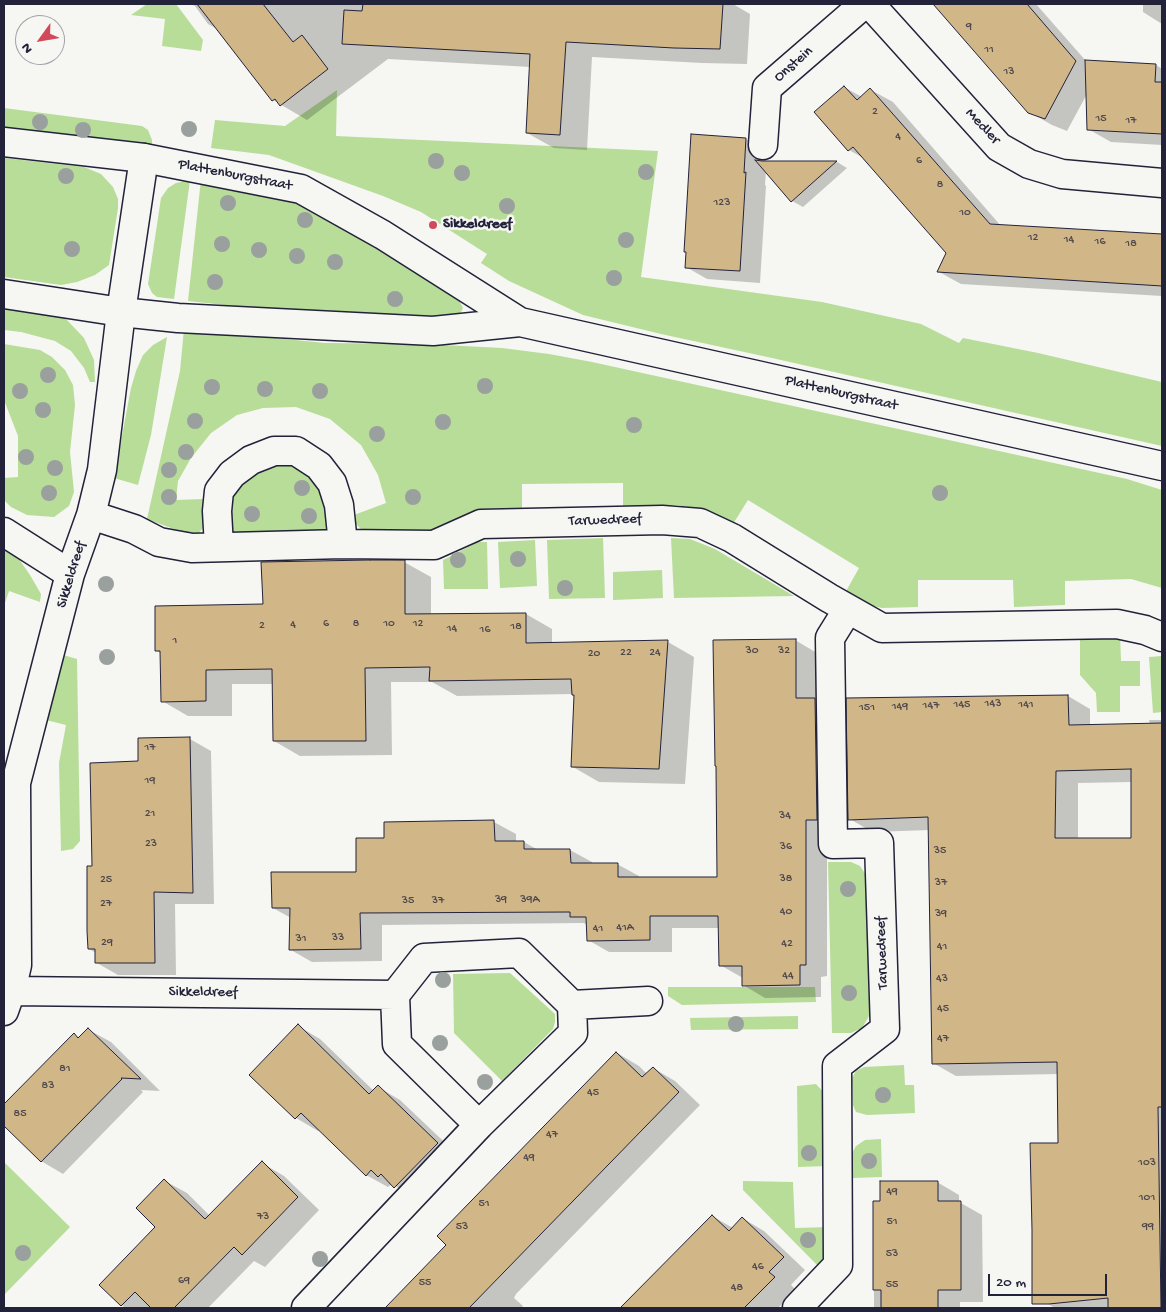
<!DOCTYPE html>
<html>
<head>
<meta charset="utf-8">
<style>
	body { margin:0 }
	#map { position:relative; width:1166px; height:1312px; overflow:hidden; background:#f6f6f2; font-family:"Gochi Hand",sans-serif }
	canvas { display:block }
	.frame { position:absolute; inset:0; border:5px solid #22223b; pointer-events:none }
	.north { position:absolute; left:15px; top:15px; width:50px; height:50px; box-sizing:border-box; background:#f6f6f2; border:1px solid #a1a1a9; border-radius:50%; rotate:238deg; font-size:14px; font-weight:700; line-height:20px; text-align:center; color:#22223b }
	.north::after { content:''; display:block; margin:auto; width:18px; height:22px; background:#d1495b; clip-path:polygon(50% 0,100% 100%,50% 72%,0 100%) }
	.scale { position:absolute; left:988px; top:1274px; width:119px; height:22px; box-sizing:border-box; border:2px solid #22223b; border-top:0; padding-left:6px; font-size:15px; line-height:18px; white-space:nowrap; color:#22223b; -webkit-text-stroke:4px #f6f6f2; paint-order:stroke }
</style>
</head>
<body>
<div id="map">
<canvas width="1166" height="1312"></canvas>
<div class="frame"></div>
<div class="north">N</div>
<div class="scale">20 m</div>
</div>
<script>
const g = document.querySelector('canvas').getContext('2d');
g.lineJoin = 'round';
function paint(path, color) {
  g.fillStyle = color;
  g.fill(path, 'evenodd');
}
function poly(rows) {
  const path = new Path2D();
  for (const r of rows) {
    path.moveTo(r[0], r[1]);
    for (let i = 2; i < r.length; i += 2) path.lineTo(r[i], r[i + 1]);
  }
  return path;
}
function strokePath(path, color, width, dash) {
  g.strokeStyle = color;
  g.lineWidth = width;
  g.lineCap = dash ? 'butt' : 'round';
  g.setLineDash(dash || []);
  g.stroke(path);
}
function label(font, color, halo, rows, align = 'center') {
  g.font = font + ' "Gochi Hand",sans-serif';
  g.lineWidth = 5;
  g.setLineDash([]);
  g.textBaseline = 'middle';
  g.strokeStyle = halo;
  g.fillStyle = color;
  for (const [text, x, y, turn = 0] of rows) {
    g.save();
    g.translate(x, y);
    g.rotate((+turn || 0) * Math.PI / 180);
    g.textAlign = isNaN(turn) ? turn : align;
    if (halo) g.strokeText(text, 0, 0);
    g.fillText(text, 0, 0);
    g.restore();
  }
}
paint(poly([
	[147,4,176,4,203,40,201,51,162,46,165,19,131,15],
	[337,90,336,136,658,151,641,277,822,302,921,324,959,343,963,338,1038,353,1162,382,1162,446,772,358,661,334,583,315,509,281,481,263,487,254,421,212,383,196,269,155,211,148,215,120,285,126],
	[4,108,142,126,148,130,152,140,152,149,4,131],
	[4,158,84,167,101,174,113,187,118,199,118,208,109,265,95,275,77,282,61,285,4,277],
	[201,179,297,196,458,298,463,308,460,314,454,317,442,318,252,308,188,301],
	[190,180,174,299,157,297,152,293,148,284,161,198,168,188,176,183],
	[4,304,43,309,66,319,84,338,94,360,95,382,90,382,84,368,71,351,55,341,21,332,4,330],
	[184,329,325,343,424,344,502,348,549,354,592,362,1127,479,1162,490,1162,588,1131,579,1065,581,1065,605,1014,607,1013,580,918,580,918,607,882,608,870,605,845,593,859,568,748,500,733,524,709,511,677,505,623,507,623,483,522,484,522,508,477,509,432,530,363,531,356,524,354,515,386,503,378,475,361,445,330,419,296,407,263,408,237,415,211,433,191,458,178,481,176,500,203,499,205,525,199,533,192,534,179,531,147,519,180,371],
	[167,337,151,435,138,485,114,478,131,388,136,371,143,355,153,345],
	[4,344,40,350,52,357,65,370,73,385,75,405,70,452,74,492,69,506,54,517,27,515,11,507,4,500,4,478,18,477,18,436,4,400],
	[288,464,302,469,318,482,327,496,327,530,323,534,238,535,233,531,232,526,230,500,237,487,251,474,269,465],
	[603,538,605,598,549,599,547,540],
	[671,538,690,539,715,549,794,596,674,598],
	[535,540,537,586,500,588,498,542],
	[478,542,487,542,488,589,444,589,443,560],
	[4,549,14,552,30,575,41,594,40,602,9,591,4,606],
	[662,570,663,598,613,600,613,572],
	[1120,633,1121,661,1140,661,1140,686,1120,686,1120,712,1097,712,1096,693,1080,675,1080,634],
	[60,654,77,659,80,841,73,849,61,851,59,763,66,725,42,719],
	[1162,656,1162,712,1153,713,1149,657],
	[828,862,851,862,860,866,868,878,870,1003,869,1016,862,1028,851,1033,832,1033],
	[510,973,555,1014,555,1022,553,1029,502,1081,454,1033,453,974],
	[668,987,815,987,816,1002,682,1005,668,996],
	[798,1016,798,1029,691,1030,690,1018],
	[904,1065,905,1085,914,1085,915,1113,867,1115,856,1112,853,1105,852,1078,856,1071,864,1067],
	[816,1084,826,1095,828,1166,798,1167,797,1086],
	[881,1139,882,1177,853,1178,852,1153,856,1146,865,1140],
	[4,1162,70,1227,4,1295],
	[743,1181,793,1182,795,1228,830,1227,830,1257,819,1267,743,1190]
]), '#b7dd99');
paint(poly([
	[190,4,733,4,750,14,747,64,702,63,592,57,587,150,554,148,527,133,530,67,388,59,307,120,273,100,219,30,208,24,195,6],
	[935,4,1036,4,1086,61,1156,65,1162,69,1162,145,1111,142,1088,129,1088,92,1067,131,1052,125,1029,112],
	[1143,4,1162,4,1162,24,1143,12],
	[844,87,862,97,871,90,893,102,1001,226,1162,235,1162,296,961,284,939,272,948,253,865,159,849,150],
	[746,139,767,151,766,162,837,162,847,168,803,207,792,201,766,170,765,185,766,186,760,283,707,279,686,267],
	[404,562,431,577,431,615,526,614,552,629,552,644,668,642,694,657,685,784,599,782,573,767,575,695,573,694,457,696,432,682,391,682,392,755,300,756,274,741,274,684,232,684,232,716,188,716,162,701,161,653,157,651,264,605],
	[795,640,817,653,827,832,827,976,821,977,821,997,765,998,743,985,743,978,720,965,719,928,672,928,672,952,609,952,588,940,588,926,584,923,382,925,382,961,312,962,291,950,291,918,273,908,358,873,385,840,494,822,516,834,516,842,524,842,538,850,570,850,592,862,592,864,617,864,639,876,639,879,718,878],
	[1068,696,1090,709,1090,726,1150,725,1149,720,1162,720,1162,1308,1055,1308,1033,1295,1059,1144,1059,1074,956,1076,933,1063,930,830,872,832,850,819],
	[1132,782,1133,839,1078,839,1078,783],
	[139,739,190,739,211,751,214,904,175,904,176,975,118,975,97,963,96,953,89,949,93,867,139,763],
	[298,1026,320,1039,374,1091,378,1087,400,1100,459,1156,417,1199,392,1184,388,1187,366,1175,319,1130,318,1131,296,1118,251,1075],
	[89,1030,111,1042,160,1091,141,1090,143,1092,63,1174,41,1161,4,1124,4,1116,74,1035,80,1038],
	[617,1053,639,1066,647,1074,653,1068,675,1081,700,1105,516,1294,514,1298,523,1306,521,1308,387,1308,448,1245],
	[262,1163,284,1176,319,1210,265,1267,254,1261,208,1308,125,1308,101,1285,157,1227,165,1181,187,1193,210,1216],
	[937,1182,959,1195,959,1202,982,1215,983,1302,960,1302,960,1308,874,1308,874,1203,882,1203],
	[712,1216,733,1228,742,1218,764,1231,805,1270,791,1285,796,1290,778,1308,623,1308]
]), '#0003');
const building = poly([
	[197,4,263,4,293,42,302,35,328,69,280,106,275,99,272,101,197,4],
	[363,4,723,4,720,49,674,48,566,42,560,135,526,133,530,54,342,44,344,10,362,11,363,4],
	[933,4,1027,4,1076,61,1045,119,1028,113,933,4],
	[1085,60,1156,64,1155,82,1162,82,1162,134,1087,130,1085,60],
	[844,86,857,100,870,88,990,224,1162,234,1162,286,937,272,946,253,853,147,848,151,814,112,844,86],
	[691,134,746,138,744,173,746,172,740,271,685,268,686,252,684,252,691,134],
	[755,160,762,161,837,161,791,202,755,160],
	[370,560,405,560,405,614,526,613,526,643,668,640,659,769,571,767,574,695,572,695,571,679,429,681,430,667,365,668,366,741,273,741,272,669,206,670,206,701,161,702,160,651,155,651,155,606,263,604,261,562,370,560],
	[796,639,796,698,815,698,817,820,806,820,806,965,800,965,800,985,742,986,742,966,719,966,718,916,650,916,650,940,587,941,586,917,570,917,570,912,360,913,361,949,289,950,290,908,272,908,271,872,356,872,356,838,384,838,384,822,494,820,495,841,524,841,524,849,570,849,571,863,618,863,618,877,717,877,716,766,715,766,713,640,796,639],
	[1068,695,1069,725,1162,723,1162,1107,1158,1107,1161,1308,1108,1308,1108,1298,1049,1304,1032,1304,1032,1230,1030,1143,1058,1143,1057,1062,932,1064,928,817,848,820,846,698,1068,695],
	[1131,769,1131,838,1055,838,1056,771,1131,769],
	[190,737,193,893,154,892,155,963,95,963,95,949,88,949,87,931,87,866,92,866,90,763,138,761,138,738,190,737],
	[298,1024,369,1094,378,1085,438,1143,394,1188,381,1174,378,1177,371,1170,366,1176,301,1113,295,1119,249,1075,298,1024],
	[88,1028,141,1079,121,1078,122,1079,41,1162,4,1126,4,1104,74,1033,78,1038,88,1028],
	[616,1052,642,1077,653,1067,679,1092,469,1308,385,1308,446,1245,437,1236,616,1052],
	[262,1161,298,1197,242,1255,234,1247,174,1308,151,1308,135,1292,121,1306,99,1285,155,1227,136,1208,164,1179,205,1219,262,1161],
	[880,1181,938,1181,938,1201,961,1201,961,1290,938,1290,938,1308,881,1308,881,1290,873,1290,873,1201,880,1201,880,1181],
	[712,1215,729,1231,742,1217,784,1257,769,1272,775,1277,744,1308,620,1308,712,1215]
]);
paint(building, '#d1b787');
strokePath(building, '#22223b', 1);
const minor = poly([
	[870,4,999,147,1029,164,1062,174,1162,183],
	[763,145,767,88,864,4],
	[91,515,134,529,159,542,192,548,343,544,434,545,481,524,662,520,700,523,732,538,829,598,882,628,1117,624,1145,630,1162,637],
	[4,532,70,574],
	[219,547,217,511,219,491,232,474,251,460,274,451,296,451,319,466,332,483,339,505,343,544],
	[11,991,395,995,424,958,519,953,572,1005,573,1033,479,1125,306,1308],
	[395,995,397,1044,479,1125],
	[572,1005,648,1001],
	[4,1011,11,991,17,965,16,783,70,574,91,515,102,470,121,312,144,158],
	[797,1308,838,1265,837,1066,885,1029,879,843,833,844,830,638,848,609]
]);
const tertiary = poly([
	[4,142,144,158,301,189,383,235,520,322],
	[4,294,121,312,178,318,433,331,520,322,1162,466]
]);
strokePath(minor, '#22223b', 31);
strokePath(tertiary, '#22223b', 31);
strokePath(minor, '#f6f6f2', 28);
strokePath(tertiary, '#f6f6f2', 28);
g.fillStyle = '#9aa09d';
for (const [x, y] of [
	[40,122],
	[189,129],
	[83,130],
	[436,161],
	[646,172],
	[462,173],
	[66,176],
	[228,203],
	[507,206],
	[305,220],
	[626,240],
	[222,244],
	[72,249],
	[259,250],
	[297,256],
	[335,262],
	[614,278],
	[215,282],
	[395,299],
	[48,375],
	[485,386],
	[212,387],
	[265,389],
	[20,391],
	[320,391],
	[43,410],
	[195,421],
	[443,422],
	[634,425],
	[377,434],
	[186,452],
	[26,457],
	[55,468],
	[169,470],
	[302,488],
	[49,493],
	[940,493],
	[169,497],
	[413,497],
	[252,514],
	[309,516],
	[518,559],
	[458,560],
	[106,584],
	[565,588],
	[107,657],
	[848,889],
	[443,980],
	[849,993],
	[736,1024],
	[440,1043],
	[485,1082],
	[883,1095],
	[809,1153],
	[869,1161],
	[808,1240],
	[23,1253],
	[320,1259]
]) {
  g.beginPath();
  g.arc(x, y, 8, 0, 2 * Math.PI);
  g.fill();
}
for (const [x, y, r, color] of [
	[433,225,5,"#d1495b"]
]) {
  const dot = new Path2D();
  dot.arc(x, y, r, 0, 2 * Math.PI);
  g.fillStyle = color;
  g.fill(dot);
  strokePath(dot, '#f6f6f2', 2);
}
label('12px', '#4e474e', null, [
	["9",969,27],
	["11",989,50],
	["13",1009,72],
	["2",875,112],
	["15",1101,119],
	["17",1131,121],
	["4",898,137],
	["6",919,161],
	["8",940,185],
	["123",722,203],
	["10",965,213],
	["12",1033,238],
	["14",1069,240],
	["16",1100,242],
	["18",1131,244],
	["6",326,624],
	["8",356,624],
	["10",389,624],
	["12",418,624],
	["4",293,625],
	["2",262,626],
	["18",516,627],
	["14",452,629],
	["16",485,630],
	["1",175,641],
	["30",752,651],
	["32",784,651],
	["22",626,653],
	["24",655,653],
	["20",594,654],
	["143",993,704],
	["145",962,705],
	["141",1026,705],
	["147",931,706],
	["149",900,707],
	["151",867,708],
	["17",150,748],
	["19",150,781],
	["21",150,814],
	["34",785,816],
	["23",151,844],
	["36",786,847],
	["35",940,851],
	["38",786,879],
	["25",106,880],
	["37",941,883],
	["39",501,900],
	["39A",530,900],
	["35",408,901],
	["37",438,901],
	["27",106,904],
	["40",786,912],
	["39",941,914],
	["41A",625,928],
	["41",598,929],
	["33",338,938],
	["31",301,939],
	["29",107,943],
	["42",787,944],
	["41",942,947],
	["44",788,976],
	["43",942,979],
	["45",943,1009],
	["47",943,1039],
	["81",65,1069],
	["83",48,1086],
	["45",593,1093],
	["85",20,1114],
	["47",552,1135],
	["49",529,1158],
	["103",1147,1163],
	["49",892,1192],
	["101",1147,1198],
	["51",484,1204],
	["73",263,1217],
	["51",892,1222],
	["53",462,1227],
	["99",1148,1227],
	["53",892,1254],
	["46",758,1267],
	["69",184,1281],
	["55",425,1283],
	["55",892,1285],
	["48",737,1288]
]);
label('15px', '#22223b', '#f6f6f2', [
	["Onstein",794,65,-41],
	["Medler",982,127,47],
	["Plattenburgstraat",235,176,11],
	["Plattenburgstraat",841,394,13],
	["Tarwedreef",605,521,-2],
	["Sikkeldreef",72,575,-73],
	["Tarwedreef",883,953,-92],
	["Sikkeldreef",203,993,1]
]);
label('bold 15px', '#22223b', '#f6f6f2', [
	["Sikkeldreef",443,225]
], 'left');
</script>
</body>
</html>
